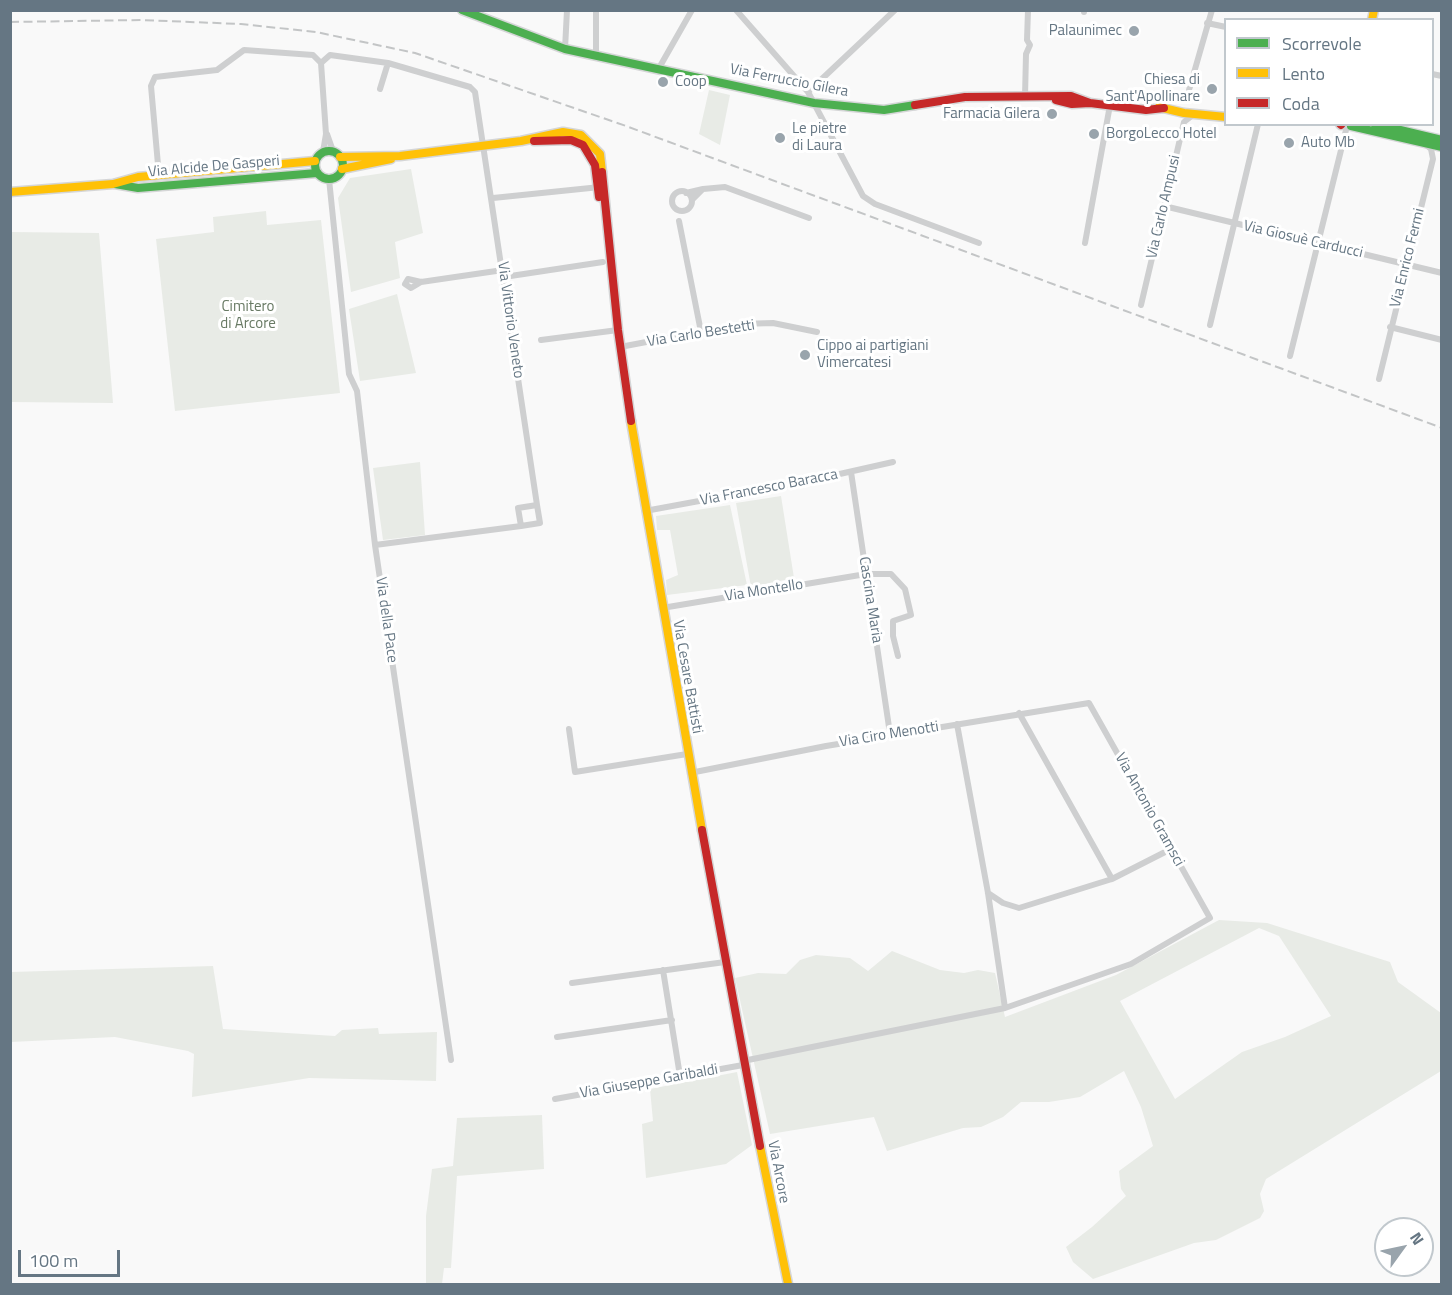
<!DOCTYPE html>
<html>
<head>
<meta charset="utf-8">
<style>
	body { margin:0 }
	#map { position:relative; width:1452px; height:1295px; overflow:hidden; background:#f9f9f9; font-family:"Titillium Web",sans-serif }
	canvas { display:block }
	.frame { position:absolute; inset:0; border:12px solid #657683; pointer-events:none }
	.legend { position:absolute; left:1224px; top:18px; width:210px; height:108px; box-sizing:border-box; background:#fff; border:2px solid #c1c8cd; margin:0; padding:8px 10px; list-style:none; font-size:18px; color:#657683 }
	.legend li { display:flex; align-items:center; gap:12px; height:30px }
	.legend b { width:30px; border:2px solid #c1c8cd }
	.north { position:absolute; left:1374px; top:1217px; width:60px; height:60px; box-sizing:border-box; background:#fff; border:2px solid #c1c8cd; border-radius:50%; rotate:57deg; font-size:16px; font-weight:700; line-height:24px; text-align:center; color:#657683 }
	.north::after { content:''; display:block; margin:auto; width:21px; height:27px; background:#99a4ac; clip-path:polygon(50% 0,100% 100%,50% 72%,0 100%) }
	.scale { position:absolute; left:18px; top:1250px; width:102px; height:27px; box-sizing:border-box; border:3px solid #657683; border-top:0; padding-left:8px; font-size:18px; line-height:21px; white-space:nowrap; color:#657683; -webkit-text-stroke:4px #fff; paint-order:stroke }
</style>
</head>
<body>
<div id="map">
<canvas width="1452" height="1295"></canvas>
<div class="frame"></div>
<ul class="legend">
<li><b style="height:8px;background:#4caf50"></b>Scorrevole</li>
<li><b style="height:8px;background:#ffc107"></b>Lento</li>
<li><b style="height:8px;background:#c62828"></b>Coda</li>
</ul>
<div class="north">N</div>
<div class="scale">100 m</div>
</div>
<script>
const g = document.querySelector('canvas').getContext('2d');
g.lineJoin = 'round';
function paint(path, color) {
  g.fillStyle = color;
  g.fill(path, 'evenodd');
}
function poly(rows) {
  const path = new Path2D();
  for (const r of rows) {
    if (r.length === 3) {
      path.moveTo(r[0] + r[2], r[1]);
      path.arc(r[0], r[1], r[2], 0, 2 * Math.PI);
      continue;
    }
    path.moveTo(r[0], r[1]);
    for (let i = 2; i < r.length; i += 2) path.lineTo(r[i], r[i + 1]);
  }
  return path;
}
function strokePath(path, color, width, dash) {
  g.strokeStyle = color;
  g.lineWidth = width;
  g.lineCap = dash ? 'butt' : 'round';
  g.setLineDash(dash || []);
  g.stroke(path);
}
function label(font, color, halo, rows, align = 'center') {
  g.font = font + ' "Titillium Web",sans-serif';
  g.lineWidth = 6;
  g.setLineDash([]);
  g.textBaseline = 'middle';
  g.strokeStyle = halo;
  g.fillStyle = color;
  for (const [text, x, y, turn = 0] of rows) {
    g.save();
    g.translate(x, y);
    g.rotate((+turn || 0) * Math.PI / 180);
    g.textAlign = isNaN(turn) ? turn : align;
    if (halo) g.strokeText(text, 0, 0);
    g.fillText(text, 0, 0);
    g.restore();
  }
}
paint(poly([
	[709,90,730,95,720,145,699,134],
	[411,169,423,233,395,242,400,278,351,292,338,198,350,178],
	[266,211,267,225,321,220,340,393,175,411,156,239,214,232,213,217],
	[11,232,99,233,113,403,11,402],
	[397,294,416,373,360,381,349,309],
	[420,462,425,535,383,540,373,468],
	[781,496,794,578,751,587,736,503],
	[730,505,747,585,667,595,666,580,678,575,670,530,657,530,656,516],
	[1219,920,1267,923,1390,962,1398,982,1441,1013,1441,1071,1266,1179,1260,1194,1264,1211,1260,1218,1216,1240,1194,1243,1093,1279,1073,1262,1066,1247,1092,1227,1126,1196,1121,1189,1119,1171,1153,1146,1141,1107,1124,1071,1080,1097,1049,1102,1021,1102,1003,1117,981,1127,963,1128,887,1151,874,1117,770,1134,735,978,758,973,786,974,800,960,816,955,850,958,868,971,892,951,940,970,964,973,978,970,995,973,1005,1017,1116,975],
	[1259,928,1279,936,1331,1016,1285,1037,1242,1052,1175,1099,1120,1001],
	[213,966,223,1029,335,1036,342,1030,378,1028,379,1034,437,1032,436,1081,309,1078,192,1097,194,1054,188,1051,115,1037,11,1042,11,972],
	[737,1072,752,1145,726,1164,646,1178,642,1124,653,1121,650,1089],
	[542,1115,544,1169,457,1176,451,1268,444,1268,442,1284,426,1284,426,1216,432,1169,453,1166,457,1118]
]), '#e8ebe6');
const fast = poly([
	[462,10,565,49,814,103,884,110,915,105],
	[1375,124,1442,140],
	[1351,126,1442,147],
	[329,165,14],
	[115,184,138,188,317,173]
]);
const slow = poly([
	[1372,20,1374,10],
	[1159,107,1184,113,1226,117],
	[340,157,400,156,521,141,563,132,581,135,600,154,602,172],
	[342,169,391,159],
	[10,192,113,184,138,177,315,161],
	[631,421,702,830],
	[760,1146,788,1284]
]);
const jam = poly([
	[1056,100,1072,104,1090,103,1146,110,1164,108],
	[915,105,965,97,1071,96,1090,103],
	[1340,124,1341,125],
	[534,141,571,140,583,145,595,165,599,197],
	[602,172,618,330,631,421],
	[702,830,760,1146]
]);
strokePath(fast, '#d5d6d7', 11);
strokePath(slow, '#d5d6d7', 11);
strokePath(jam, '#d5d6d7', 11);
strokePath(poly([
	[596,10,596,55],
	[736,10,808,92,863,196,875,204,979,243],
	[1084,12,1084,10],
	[1207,23,1226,27],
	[565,49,567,10],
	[321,63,330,55,388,63,470,87,475,92,537,505],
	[321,63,326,134,323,152],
	[659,68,692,10],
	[1432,74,1442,76],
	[380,89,388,63],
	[1189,90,1212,10],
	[808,92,895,10],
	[1025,97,1026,54,1030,45,1027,40,1028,10],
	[327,134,333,151],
	[159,176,151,86,155,77,217,70,244,50,313,55,321,63],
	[329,179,349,374,357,391,375,545,451,1060],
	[703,189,725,187,809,218],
	[682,201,10],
	[686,193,703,189,692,200],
	[493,198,600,187],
	[1164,206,1442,273],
	[679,221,701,332],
	[1085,243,1110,105],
	[504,277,603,262],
	[421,282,411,288,405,284,408,279,421,282,503,270],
	[1141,305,1184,122,1193,115],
	[1210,325,1258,124],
	[1390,327,1442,340],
	[541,340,618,330],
	[620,347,741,324,773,323,817,332],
	[1290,356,1347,126],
	[1379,379,1433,159,1431,149,1425,144],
	[851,472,889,727],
	[645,511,813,480,893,462],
	[375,545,521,526,540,523,537,505,518,508,521,526],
	[662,608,866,574,891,574,905,589,911,615,893,621,893,636,898,656],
	[1019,713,1112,879],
	[957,724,988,893,1005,1008],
	[569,729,575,772,687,754],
	[690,773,826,746,1089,703,1210,918,1131,964,1005,1008,743,1061],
	[988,893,1003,903,1019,908,1112,879,1171,849],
	[663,970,680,1076],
	[572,983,725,962],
	[557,1037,672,1020],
	[555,1099,743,1065]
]), '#cecfd0', 6);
strokePath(fast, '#4caf50', 8);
strokePath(slow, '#ffc107', 8);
strokePath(jam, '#c62828', 8);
strokePath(poly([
	[10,22,141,20,241,24,316,32,415,53,626,126,1442,428]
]), '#c3c5c6', 2, [9, 4.5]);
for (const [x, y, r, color] of [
	[1134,31,6,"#99a4ac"],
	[663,82,6,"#99a4ac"],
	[1212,89,6,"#99a4ac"],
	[1052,114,6,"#99a4ac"],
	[1094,134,6,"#99a4ac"],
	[780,138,6,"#99a4ac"],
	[1289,143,6,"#99a4ac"],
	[805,355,6,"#99a4ac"]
]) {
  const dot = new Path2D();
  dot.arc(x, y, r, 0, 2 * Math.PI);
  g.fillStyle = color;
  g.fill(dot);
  strokePath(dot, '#fff', 2);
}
label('15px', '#657683', '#fff', [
	["Palaunimec",1122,31,"right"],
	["Chiesa di",1200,80,"right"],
	["Sant'Apollinare",1200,97,"right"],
	["Coop",675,82],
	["Farmacia Gilera",1040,114,"right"],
	["Le pietre",792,129],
	["di Laura",792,146],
	["BorgoLecco Hotel",1106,134],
	["Auto Mb",1301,143],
	["Cippo ai partigiani",817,346],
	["Vimercatesi",817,363]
], 'left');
label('15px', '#657683', '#fff', [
	["Via Ferruccio Gilera",789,81,11],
	["Via Alcide De Gasperi",214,167,-5],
	["Via Carlo Ampusi",1164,207,-77],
	["Via Giosuè Carducci",1303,240,13],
	["Via Enrico Fermi",1408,258,-76],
	["Via Vittorio Veneto",510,320,82],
	["Via Carlo Bestetti",701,334,-9],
	["Via Francesco Baracca",769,488,-11],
	["Via Montello",764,591,-9],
	["Cascina Maria",870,600,81],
	["Via della Pace",386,620,82],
	["Via Cesare Battisti",687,677,80],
	["Via Ciro Menotti",889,735,-9],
	["Via Antonio Gramsci",1149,810,61],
	["Via Giuseppe Garibaldi",649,1082,-10],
	["Via Arcore",778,1172,79]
]);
label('15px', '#687a64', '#fff', [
	["Cimitero",248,307],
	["di Arcore",248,324]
]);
</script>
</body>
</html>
